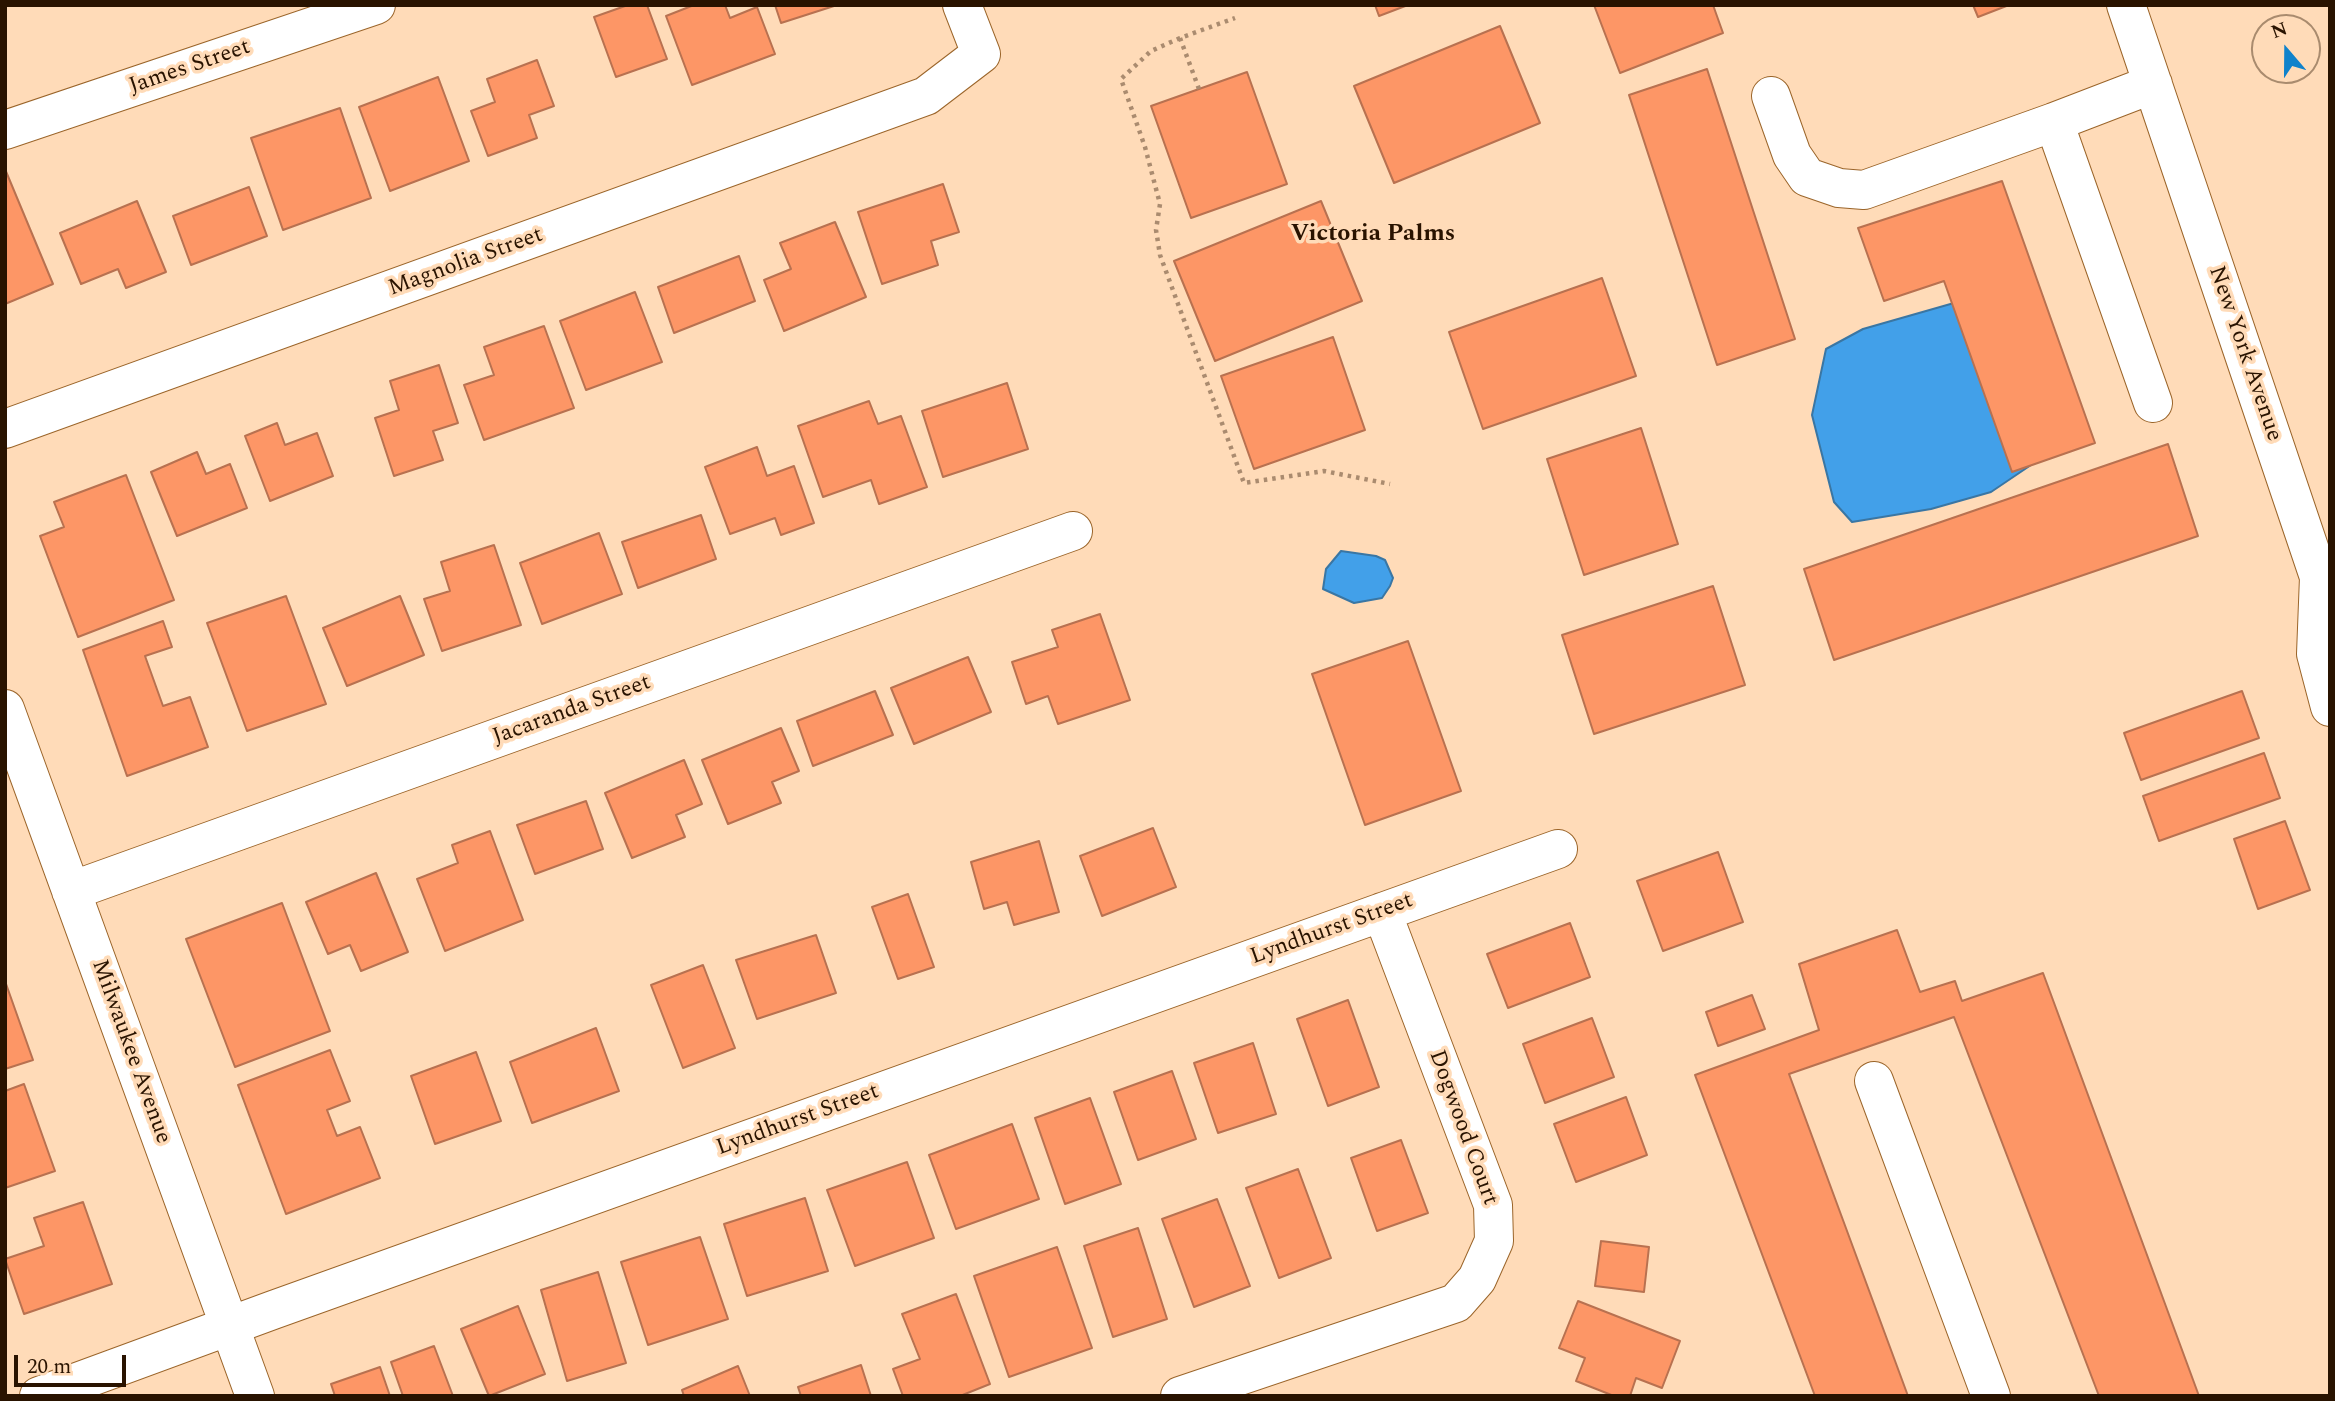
<!DOCTYPE html>
<html>
<head>
<meta charset="utf-8">
<style>
	body { margin:0 }
	#map { position:relative; width:2335px; height:1401px; overflow:hidden; background:#ffdbb8; font-family:Spectral,serif }
	canvas { display:block }
	.frame { position:absolute; inset:0; border:7px solid #291300; pointer-events:none }
	.north { position:absolute; left:2251px; top:14px; width:70px; height:70px; box-sizing:border-box; background:#ffdbb8; border:2px solid #a98b6e; border-radius:50%; rotate:340deg; font-size:19px; font-weight:700; line-height:28px; text-align:center; color:#291300 }
	.north::after { content:''; display:block; margin:auto; width:24px; height:32px; background:#1082cb; clip-path:polygon(50% 0,100% 100%,50% 72%,0 100%) }
	.scale { position:absolute; left:14px; top:1355px; width:112px; height:32px; box-sizing:border-box; border:4px solid #291300; border-top:0; padding-left:9px; font-size:21px; line-height:24px; white-space:nowrap; color:#291300; -webkit-text-stroke:5px #ffdbb8; paint-order:stroke }
</style>
</head>
<body>
<div id="map">
<canvas width="2335" height="1401"></canvas>
<div class="frame"></div>
<div class="north">N</div>
<div class="scale">20 m</div>
</div>
<script>
const g = document.querySelector('canvas').getContext('2d');
g.lineJoin = 'round';
function paint(path, color) {
  g.fillStyle = color;
  g.fill(path, 'evenodd');
}
function poly(rows) {
  const path = new Path2D();
  for (const r of rows) {
    path.moveTo(r[0], r[1]);
    for (let i = 2; i < r.length; i += 2) path.lineTo(r[i], r[i + 1]);
  }
  return path;
}
function strokePath(path, color, width, dash) {
  g.strokeStyle = color;
  g.lineWidth = width;
  g.lineCap = dash ? 'butt' : 'round';
  g.setLineDash(dash || []);
  g.stroke(path);
}
function label(font, color, halo, rows, align = 'center') {
  g.font = font + ' Spectral,serif';
  g.lineWidth = 7;
  g.setLineDash([]);
  g.textBaseline = 'middle';
  g.strokeStyle = halo;
  g.fillStyle = color;
  for (const [text, x, y, turn = 0] of rows) {
    g.save();
    g.translate(x, y);
    g.rotate((+turn || 0) * Math.PI / 180);
    g.textAlign = isNaN(turn) ? turn : align;
    if (halo) g.strokeText(text, 0, 0);
    g.fillText(text, 0, 0);
    g.restore();
  }
}
const water = poly([
	[1968,299,2031,465,1991,492,1931,509,1852,522,1834,502,1812,415,1826,349,1863,329,1968,299],
	[1341,551,1376,556,1385,560,1393,578,1390,586,1382,598,1354,603,1323,589,1326,569,1341,551]
]);
paint(water, '#42a0e9');
strokePath(water, '#3a76a3', 2);
const building = poly([
	[628,5,647,5,667,59,616,77,594,17,628,5],
	[694,5,725,5,730,18,757,7,775,54,692,85,666,16,694,5],
	[775,5,833,5,834,6,781,23,775,5],
	[1375,5,1408,5,1379,16,1375,5],
	[1594,5,1713,5,1723,33,1620,73,1594,5],
	[1973,5,2009,5,1978,17,1973,5],
	[1500,26,1540,123,1394,183,1354,86,1500,26],
	[537,60,554,106,529,115,537,138,488,156,471,111,495,102,487,79,537,60],
	[1707,69,1795,339,1717,365,1629,95,1707,69],
	[1247,72,1287,184,1191,218,1151,106,1247,72],
	[438,77,469,161,390,191,359,107,438,77],
	[340,108,371,198,283,230,251,138,340,108],
	[5,169,53,284,5,304,5,169],
	[2002,181,2095,443,2012,472,1944,281,1884,301,1858,228,2002,181],
	[943,184,959,232,931,241,938,265,882,284,858,212,943,184],
	[249,187,267,236,191,265,173,216,249,187],
	[137,201,166,272,126,288,118,269,81,284,60,233,137,201],
	[1321,201,1362,301,1215,361,1174,261,1321,201],
	[835,222,866,297,784,331,764,280,791,269,780,243,835,222],
	[739,256,755,301,674,333,658,287,739,256],
	[1602,278,1636,376,1483,429,1449,332,1602,278],
	[635,292,662,362,586,390,560,321,635,292],
	[544,326,574,408,484,440,464,385,494,375,484,347,544,326],
	[1333,337,1365,430,1254,469,1221,376,1333,337],
	[439,365,458,423,433,431,443,460,394,476,375,418,399,410,390,381,439,365],
	[1007,383,1028,449,943,477,922,411,1007,383],
	[869,401,878,424,901,416,927,487,879,504,871,480,823,497,798,426,869,401],
	[277,423,285,445,317,433,333,476,270,501,245,436,277,423],
	[1641,428,1678,544,1584,575,1547,459,1641,428],
	[2168,444,2198,536,1834,660,1804,569,2168,444],
	[757,447,767,476,794,466,814,523,781,535,775,518,730,534,705,467,757,447],
	[197,452,206,474,230,464,247,508,177,536,151,472,197,452],
	[126,475,174,600,78,637,40,536,64,527,54,502,126,475],
	[701,515,716,559,638,588,622,542,701,515],
	[599,533,622,594,542,624,520,563,599,533],
	[494,545,521,625,442,651,424,599,450,591,441,562,494,545],
	[1713,586,1745,685,1594,734,1562,635,1713,586],
	[286,596,326,704,247,731,207,623,286,596],
	[400,596,424,655,347,686,323,628,400,596],
	[1100,614,1130,700,1058,724,1048,696,1026,704,1012,662,1058,647,1052,630,1100,614],
	[163,621,172,647,145,656,163,706,190,697,208,747,127,776,83,650,163,621],
	[1408,641,1461,791,1365,825,1312,674,1408,641],
	[968,657,991,712,914,744,891,688,968,657],
	[875,691,893,735,813,766,797,721,875,691],
	[2242,691,2259,738,2141,780,2124,733,2242,691],
	[781,728,799,771,772,782,781,803,728,824,702,760,781,728],
	[2264,753,2280,798,2159,841,2143,796,2264,753],
	[684,760,702,804,676,815,685,837,632,858,605,793,684,760],
	[586,801,603,849,535,874,517,825,586,801],
	[2285,821,2310,890,2258,909,2234,839,2285,821],
	[1153,828,1176,887,1102,916,1080,856,1153,828],
	[490,831,523,920,445,951,417,879,458,863,452,845,490,831],
	[1039,841,1059,912,1014,925,1007,902,984,909,971,862,1039,841],
	[1718,852,1743,922,1663,951,1637,881,1718,852],
	[376,873,408,952,361,971,350,945,328,954,306,902,376,873],
	[908,894,934,967,898,979,872,907,908,894],
	[282,903,330,1031,235,1067,186,939,282,903],
	[1570,923,1590,977,1508,1008,1487,954,1570,923],
	[1897,930,1920,992,1955,981,1962,1001,2043,973,2199,1396,2099,1396,1954,1017,1789,1074,1908,1396,1815,1396,1695,1075,1819,1030,1799,964,1897,930],
	[816,935,836,993,757,1019,736,960,816,935],
	[703,965,735,1048,683,1068,651,985,703,965],
	[5,981,33,1060,5,1069,5,981],
	[1752,995,1765,1029,1718,1046,1706,1012,1752,995],
	[1348,1000,1379,1087,1328,1106,1297,1019,1348,1000],
	[1592,1018,1614,1077,1545,1103,1523,1044,1592,1018],
	[596,1028,619,1091,532,1123,510,1062,596,1028],
	[1253,1043,1276,1114,1218,1133,1194,1063,1253,1043],
	[330,1050,350,1101,327,1110,337,1136,360,1127,380,1178,286,1214,238,1085,330,1050],
	[476,1052,501,1121,435,1144,411,1076,476,1052],
	[1172,1071,1196,1139,1138,1160,1114,1092,1172,1071],
	[24,1084,55,1171,5,1188,5,1091,24,1084],
	[1626,1097,1647,1155,1576,1182,1554,1124,1626,1097],
	[1090,1098,1121,1184,1065,1204,1035,1118,1090,1098],
	[1012,1124,1039,1199,956,1229,929,1155,1012,1124],
	[1401,1140,1428,1213,1377,1231,1351,1158,1401,1140],
	[907,1162,934,1238,855,1266,827,1190,907,1162],
	[1298,1169,1331,1258,1279,1278,1246,1188,1298,1169],
	[805,1198,828,1271,747,1296,724,1224,805,1198],
	[1217,1199,1250,1286,1194,1307,1162,1219,1217,1199],
	[83,1202,112,1284,24,1314,5,1259,44,1246,34,1218,83,1202],
	[1138,1228,1167,1319,1113,1337,1084,1246,1138,1228],
	[700,1237,728,1319,648,1345,621,1262,700,1237],
	[1601,1241,1649,1247,1644,1292,1595,1286,1601,1241],
	[1057,1247,1092,1348,1009,1377,974,1276,1057,1247],
	[598,1272,626,1363,567,1381,541,1290,598,1272],
	[956,1294,990,1384,960,1396,903,1396,893,1369,920,1359,902,1314,956,1294],
	[1578,1301,1680,1341,1662,1388,1636,1378,1630,1396,1614,1396,1576,1381,1585,1358,1559,1348,1578,1301],
	[518,1306,545,1374,489,1396,461,1329,518,1306],
	[434,1346,453,1396,403,1396,391,1362,434,1346],
	[861,1365,871,1396,801,1396,798,1387,861,1365],
	[738,1366,750,1396,684,1396,682,1390,738,1366],
	[380,1367,390,1396,335,1396,331,1384,380,1367]
]);
paint(building, '#fd9666');
strokePath(building, '#b87150', 2);
const minor = poly([
	[2126,5,2319,577,2316,654,2330,707],
	[2153,84,2054,122,2153,403],
	[1771,96,1792,155,1807,177,1839,188,1864,190,2054,122],
	[5,130,376,5],
	[5,429,926,96,981,54,962,5],
	[5,709,255,1396],
	[71,891,1073,531],
	[1874,1081,1991,1396],
	[39,1396,273,1310,1558,849],
	[1180,1396,1456,1303,1477,1279,1494,1241,1493,1205,1382,912]
]);
strokePath(minor, '#9b652a', 40);
strokePath(poly([
	[1180,38,1151,51,1121,79,1145,147,1160,204,1156,230,1160,255,1244,483,1324,471,1390,484],
	[1199,89,1180,38,1235,18]
]), '#aa8b6f', 4.5, [3.5, 5]);
strokePath(minor, '#fff', 38);
label('23px', '#291300', '#ffdbb8', [
	["James Street",190,68,-19],
	["Magnolia Street",466,263,-20],
	["New York Avenue",2244,354,71],
	["Jacaranda Street",572,711,-20],
	["Lyndhurst Street",1332,930,-20],
	["Milwaukee Avenue",130,1052,70],
	["Lyndhurst Street",798,1121,-20],
	["Dogwood Court",1462,1128,70]
]);
label('bold 24px', '#291300', '#ffdbb8', [
	["Victoria Palms",1373,235]
]);
</script>
</body>
</html>
